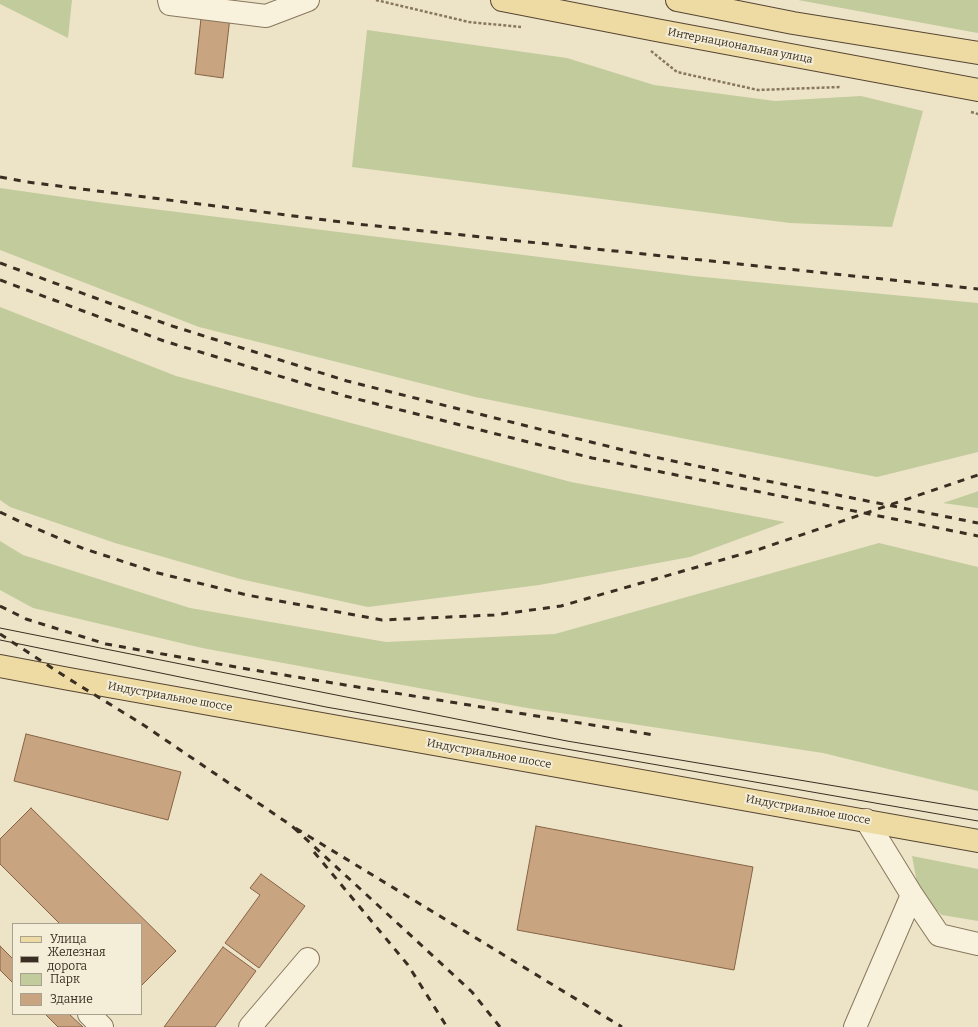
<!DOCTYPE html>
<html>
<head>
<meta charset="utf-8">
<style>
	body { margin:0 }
	#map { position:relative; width:978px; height:1027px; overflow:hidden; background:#ede4c8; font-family:Bitter,serif }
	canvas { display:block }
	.legend { position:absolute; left:12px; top:923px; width:130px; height:92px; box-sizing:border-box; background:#f4eed8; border:1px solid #a9a18f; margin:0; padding:5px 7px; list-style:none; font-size:12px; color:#392e21 }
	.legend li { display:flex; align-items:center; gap:8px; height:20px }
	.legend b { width:20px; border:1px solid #a9a18f }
</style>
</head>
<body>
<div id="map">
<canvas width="978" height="1027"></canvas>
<ul class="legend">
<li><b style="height:5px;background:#eddba3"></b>Улица</li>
<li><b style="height:5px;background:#392e21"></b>Железная дорога</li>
<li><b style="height:11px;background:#c2cb9c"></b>Парк</li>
<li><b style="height:11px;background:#c9a480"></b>Здание</li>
</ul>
</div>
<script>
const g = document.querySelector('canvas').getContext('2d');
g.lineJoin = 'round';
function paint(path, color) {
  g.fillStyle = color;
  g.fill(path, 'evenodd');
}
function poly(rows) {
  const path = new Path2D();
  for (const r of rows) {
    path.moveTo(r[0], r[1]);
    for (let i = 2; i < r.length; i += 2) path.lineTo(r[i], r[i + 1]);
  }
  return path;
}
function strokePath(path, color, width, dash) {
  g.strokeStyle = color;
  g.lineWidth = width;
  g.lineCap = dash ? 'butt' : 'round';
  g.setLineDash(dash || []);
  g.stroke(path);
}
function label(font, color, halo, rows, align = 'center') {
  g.font = font + ' Bitter,serif';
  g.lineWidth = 4;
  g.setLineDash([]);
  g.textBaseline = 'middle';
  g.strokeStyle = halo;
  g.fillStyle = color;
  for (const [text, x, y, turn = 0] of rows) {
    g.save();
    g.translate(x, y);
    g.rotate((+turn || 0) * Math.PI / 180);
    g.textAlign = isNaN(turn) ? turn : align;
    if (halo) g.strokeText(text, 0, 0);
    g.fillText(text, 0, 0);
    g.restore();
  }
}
paint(poly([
	[0,0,72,0,68,38,0,4],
	[798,0,978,0,978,33,972,32],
	[367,30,567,58,654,85,775,101,861,96,923,111,892,227,790,223,352,167],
	[0,188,105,203,693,276,978,303,978,452,877,477,475,397,199,327,0,250],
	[0,307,176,376,571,482,785,522,690,557,539,585,368,607,240,579,115,543,10,507,0,500],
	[978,491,978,508,943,503,976,492],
	[0,541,23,555,190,608,386,642,555,634,879,543,978,567,978,791,823,753,527,708,202,648,33,608,0,590],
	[912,856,978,869,978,921,942,915,925,900,917,883]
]), '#c2cb9c');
const building = poly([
	[203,0,232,0,223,78,195,74,203,0],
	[26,734,181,772,168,820,14,781,26,734],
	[31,808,176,951,141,986,141,924,60,924,0,864,0,839,31,808],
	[536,826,753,867,734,970,517,930,536,826],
	[261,874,305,906,259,968,225,943,260,895,250,888,261,874],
	[0,946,13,959,13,983,0,970,0,946],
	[223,947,256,971,215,1027,164,1027,223,947],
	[45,1014,69,1014,83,1027,58,1027,45,1014]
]);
paint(building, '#c9a480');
strokePath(building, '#866345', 1);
const minor = poly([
	[169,0,170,4,266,16,308,0],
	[866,820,912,895,939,935,978,944],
	[89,1014,102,1027],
	[250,1027,308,959],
	[855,1027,912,895]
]);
const major = poly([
	[502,0,656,30,978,90],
	[677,0,793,23,978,53],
	[0,666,69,679,978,841]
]);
strokePath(minor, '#88775e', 24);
strokePath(major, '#574532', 24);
strokePath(poly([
	[376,0,469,22,521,27],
	[651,51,677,72,758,90,841,87],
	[971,112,978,114]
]), '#88775e', 2.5, [3, 2]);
strokePath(minor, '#f8f1dc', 22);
strokePath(major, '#eddba3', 22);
strokePath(poly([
	[0,628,567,741,978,810],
	[0,640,326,707,978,821]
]), '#392e21', 1);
strokePath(poly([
	[0,177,27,182,357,224,978,289],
	[0,263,169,325,347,381,631,452,767,481,978,523],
	[0,280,164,341,345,396,592,458,978,536],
	[0,512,23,523,82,548,158,573,247,595,382,620,494,615,561,606,760,549,978,475],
	[0,606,26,619,106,644,247,669,654,735],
	[0,634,69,679,142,724,292,826,295,829],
	[314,852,408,965,447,1027],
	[500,1027,472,992,292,826,622,1027]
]), '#392e21', 3, [7, 7]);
label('11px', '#392e21', '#f4eed8', [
	["Интернациональная улица",740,46,11],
	["Индустриальное шоссе",170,697,10],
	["Индустриальное шоссе",489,754,10],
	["Индустриальное шоссе",808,810,10]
]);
</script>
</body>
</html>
